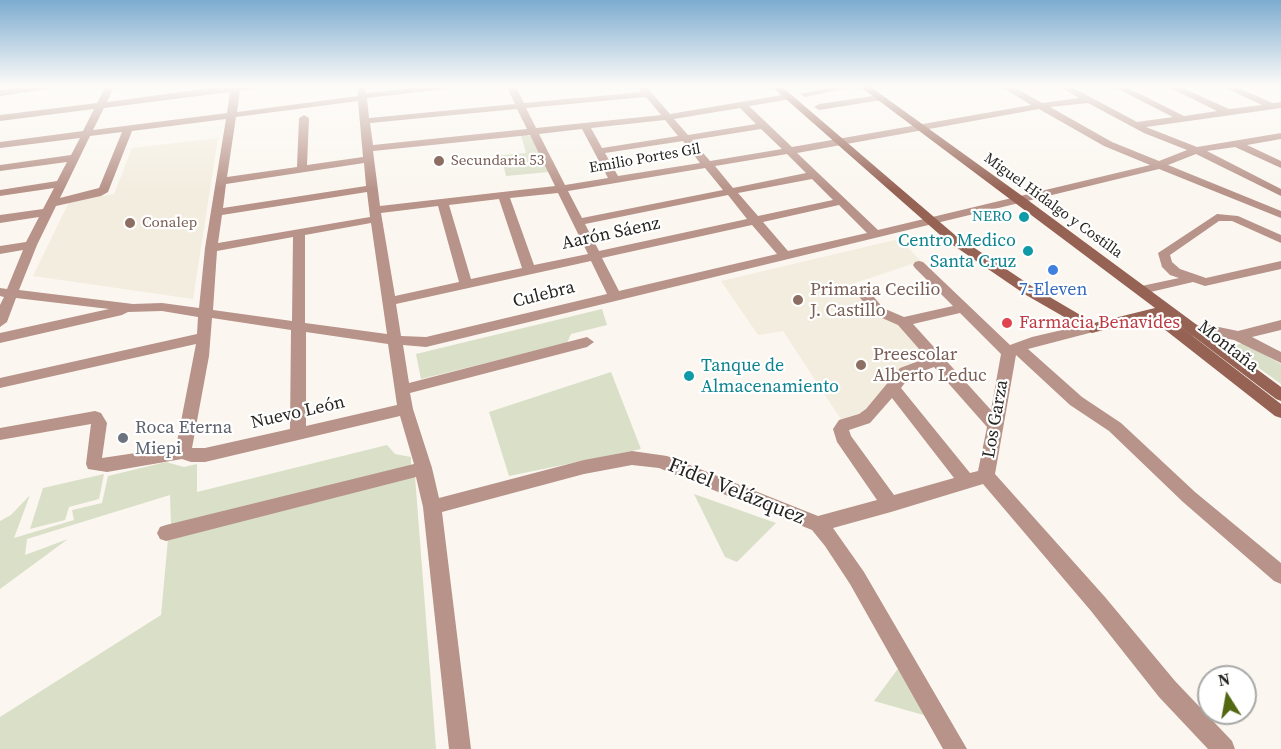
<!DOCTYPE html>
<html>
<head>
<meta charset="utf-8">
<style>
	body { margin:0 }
	#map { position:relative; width:1281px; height:749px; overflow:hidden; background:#fbf7f0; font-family:"Source Serif 4",serif }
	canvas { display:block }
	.north { position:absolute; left:1197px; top:665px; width:60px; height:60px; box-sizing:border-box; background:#fff; border:2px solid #a8a8a7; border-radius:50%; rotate:349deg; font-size:16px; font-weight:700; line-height:24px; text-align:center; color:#262522 }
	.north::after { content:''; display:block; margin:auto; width:21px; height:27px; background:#546713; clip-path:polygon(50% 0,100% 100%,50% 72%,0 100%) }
</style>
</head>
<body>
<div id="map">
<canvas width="1281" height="749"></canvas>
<div class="north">N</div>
</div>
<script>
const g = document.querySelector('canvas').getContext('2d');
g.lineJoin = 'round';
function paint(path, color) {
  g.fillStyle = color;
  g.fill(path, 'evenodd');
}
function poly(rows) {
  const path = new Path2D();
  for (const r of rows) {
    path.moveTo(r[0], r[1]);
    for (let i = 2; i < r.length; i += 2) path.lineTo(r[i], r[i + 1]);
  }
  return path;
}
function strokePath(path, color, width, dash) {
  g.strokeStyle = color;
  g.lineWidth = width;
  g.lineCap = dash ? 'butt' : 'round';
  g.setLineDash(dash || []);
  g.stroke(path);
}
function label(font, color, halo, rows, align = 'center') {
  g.font = font + ' "Source Serif 4",serif';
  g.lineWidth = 4.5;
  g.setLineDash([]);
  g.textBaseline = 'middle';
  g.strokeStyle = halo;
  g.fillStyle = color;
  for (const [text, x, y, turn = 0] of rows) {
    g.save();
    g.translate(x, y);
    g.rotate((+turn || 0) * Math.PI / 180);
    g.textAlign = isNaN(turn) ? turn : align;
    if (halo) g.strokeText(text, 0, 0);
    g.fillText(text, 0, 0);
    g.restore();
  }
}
paint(poly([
	[218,138,193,299,33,276,69,202,114,194,132,148],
	[899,239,921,261,849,285,875,315,896,321,929,360,863,413,842,421,783,331,758,335,721,281]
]), '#f3eddf');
paint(poly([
	[521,135,531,136,549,172,506,176,501,155,526,153],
	[602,309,607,325,571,334,567,343,421,379,416,354],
	[1243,343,1281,364,1281,384,1230,347],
	[611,372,641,449,509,476,489,412],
	[387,445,395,454,411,457,411,466,171,525,170,495,27,539,25,555,68,539,0,589,0,521,11,515,30,495,14,538,74,520,72,510,102,503,108,476,166,462,184,467,197,464,197,492],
	[104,474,99,499,69,507,65,520,30,529,43,488],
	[415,476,436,749,0,749,0,717,161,615,168,539],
	[694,494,776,523,737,562,725,557],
	[900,666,927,716,874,701]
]), '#dadfc7');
paint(poly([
	[44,85,75,85,0,96,0,90,44,85],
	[106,85,115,85,107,102,232,85,271,85,240,91,237,112,358,96,357,85,365,85,366,93,445,85,480,85,367,98,369,118,515,104,506,85,515,85,524,103,641,92,638,87,645,85,670,114,788,94,791,95,791,99,749,106,792,147,1031,105,999,85,1010,85,1042,103,1079,98,1057,85,1068,85,1137,122,1173,117,1110,85,1122,85,1184,116,1217,111,1164,85,1176,85,1229,109,1262,105,1219,85,1231,85,1273,103,1281,102,1281,108,1146,127,1197,147,1281,133,1281,139,1247,145,1281,161,1281,168,1235,147,1207,151,1281,189,1281,196,1196,154,1168,165,1281,211,1281,218,1159,169,426,347,403,345,409,383,587,337,594,342,587,347,410,393,413,409,432,468,439,498,584,460,632,451,667,456,818,516,877,500,837,442,833,429,839,420,859,414,866,409,900,368,927,358,898,325,873,314,853,289,855,286,865,286,883,308,904,317,953,306,915,268,913,265,915,262,919,261,923,262,1010,345,1032,337,1092,323,1097,325,1099,328,1097,331,1028,349,1082,397,1121,423,1195,492,1281,563,1281,584,1274,581,1183,502,1109,431,1070,405,1016,355,995,474,1105,597,1175,681,1232,741,1235,749,1208,749,1159,697,1091,611,983,484,891,512,833,528,864,572,967,749,943,749,850,584,825,546,812,530,659,468,632,465,584,474,442,512,471,749,449,749,423,507,416,477,166,541,160,539,157,533,160,527,166,525,414,464,400,416,205,462,191,462,182,459,107,472,88,469,86,464,91,424,0,440,0,428,95,411,101,413,107,423,102,458,176,447,196,344,0,388,0,378,197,334,198,317,162,311,128,312,122,315,0,343,0,333,109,309,16,298,7,322,0,327,0,305,4,297,0,296,0,288,7,289,23,250,0,254,0,246,26,242,39,217,0,223,0,215,43,209,54,188,0,196,0,190,57,181,67,162,0,171,0,165,71,155,80,138,0,148,0,142,83,131,94,109,0,121,0,115,97,103,106,85],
	[230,92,227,113,93,130,104,108,230,92],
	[646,97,661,115,536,128,526,108,646,97],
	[358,101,363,157,307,165,309,118,304,115,299,118,297,167,227,177,236,117,358,101],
	[1088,103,1144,133,1187,150,1159,161,1112,142,1050,107,1088,103],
	[740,108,756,124,688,135,674,119,740,108],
	[517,109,527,129,373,145,370,123,517,109],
	[1039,109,1104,146,1150,165,878,230,797,153,1039,109],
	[226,119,205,248,199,308,162,303,133,304,19,290,37,245,56,206,101,196,108,192,132,131,226,119],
	[665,120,678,136,602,148,591,128,665,120],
	[582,129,608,178,565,185,539,134,582,129],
	[761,129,782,149,710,161,692,140,761,129],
	[122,132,99,188,60,198,90,136,122,132],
	[530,135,555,186,380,206,373,151,530,135],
	[683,141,700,163,618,176,605,153,683,141],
	[787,154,806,173,733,188,715,166,787,154],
	[364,163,366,186,223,208,226,184,364,163],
	[705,168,723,190,582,218,568,191,705,168],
	[812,179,833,200,758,216,738,193,812,179],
	[367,192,370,217,218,243,222,215,367,192],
	[558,193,588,254,534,265,510,198,558,193],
	[728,195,747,219,599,251,585,224,728,195],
	[499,199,522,268,471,279,449,205,499,199],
	[839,205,867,233,788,251,763,222,839,205],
	[438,206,459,282,395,296,381,213,438,206],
	[371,223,387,334,305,323,305,235,371,223],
	[752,225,777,254,619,291,602,258,752,225],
	[293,237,292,321,213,310,217,251,293,237],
	[591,261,607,294,426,337,401,336,396,304,591,261],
	[960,313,1001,354,991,410,913,324,960,313],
	[212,318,291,330,290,429,205,448,192,448,209,356,212,318],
	[306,332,388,344,397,405,306,426,306,332],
	[934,367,987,427,978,471,970,473,901,388,910,376,934,367],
	[892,398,954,478,894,495,851,436,849,430,870,423,892,398],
	[841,85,863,85,805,97,800,94,841,85],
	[879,95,884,98,882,100,819,110,814,107,819,104,879,95],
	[1217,214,1238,216,1281,235,1281,243,1232,221,1219,221,1170,255,1172,262,1180,269,1206,278,1281,261,1281,269,1205,286,1193,282,1142,294,1137,293,1135,290,1137,287,1179,278,1170,275,1162,267,1158,253,1217,214],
	[1281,320,1281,330,1252,337,1281,352,1281,363,1234,340,1209,335,1185,337,1178,332,1185,327,1209,325,1238,331,1281,320]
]), '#b79389');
paint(poly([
	[770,85,780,85,955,235,1036,289,1094,323,1155,308,858,85,868,85,1025,198,1281,387,1281,401,1276,399,1164,314,1281,404,1281,418,1275,416,1150,318,1092,333,1026,295,947,241,770,85]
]), '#956254');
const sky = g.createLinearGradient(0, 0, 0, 190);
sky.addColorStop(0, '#7dacd0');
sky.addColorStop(0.45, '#fdfbf8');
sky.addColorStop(1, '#fdfbf800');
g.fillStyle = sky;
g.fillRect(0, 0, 1281, 190);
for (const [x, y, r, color] of [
	[439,161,6,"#8d6e63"],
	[1024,217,6,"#0f9aa8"],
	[130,223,6,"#8d6e63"],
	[1028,251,6,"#0f9aa8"],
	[1053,270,6,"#3f7fe0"],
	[798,300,6,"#8d6e63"],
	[1007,323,6,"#e0444e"],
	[861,365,6,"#8d6e63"],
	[689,376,6,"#0f9aa8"],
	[123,438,6,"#6b7280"]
]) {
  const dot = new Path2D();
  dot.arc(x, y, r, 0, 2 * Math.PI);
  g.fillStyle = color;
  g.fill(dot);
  strokePath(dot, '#fff', 2);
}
label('15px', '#262522', '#fff', [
	["Emilio Portes Gil",645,159,-10],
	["Miguel Hidalgo y Costilla",1053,206,36]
]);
label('15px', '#785e54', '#fff', [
	["Secundaria 53",451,161],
	["Conalep",142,223]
], 'left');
label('15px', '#0d838f', '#fff', [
	["NERO",1012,217]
], 'right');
label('18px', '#262522', '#fff', [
	["Aarón Sáenz",611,234,-12],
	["Culebra",544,295,-14],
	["Montaña",1228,347,38],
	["Nuevo León",298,413,-13],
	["Los Garza",996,419,-80]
]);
label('18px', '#0d838f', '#fff', [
	["Centro Medico",1016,241],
	["Santa Cruz",1016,262],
	["Tanque de",701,366,"left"],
	["Almacenamiento",701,387,"left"]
], 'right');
label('18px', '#785e54', '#fff', [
	["Primaria Cecilio",810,290],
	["J. Castillo",810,311],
	["Preescolar",873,355],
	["Alberto Leduc",873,376]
], 'left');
label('18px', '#366cbe', '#fff', [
	["7-Eleven",1053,290]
]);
label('18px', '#be3a42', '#fff', [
	["Farmacia Benavides",1019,323]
], 'left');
label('18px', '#5b616d', '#fff', [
	["Roca Eterna",135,428],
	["Miepi",135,449]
], 'left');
label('21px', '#262522', '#fff', [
	["Fidel Velázquez",736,492,22]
]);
</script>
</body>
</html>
